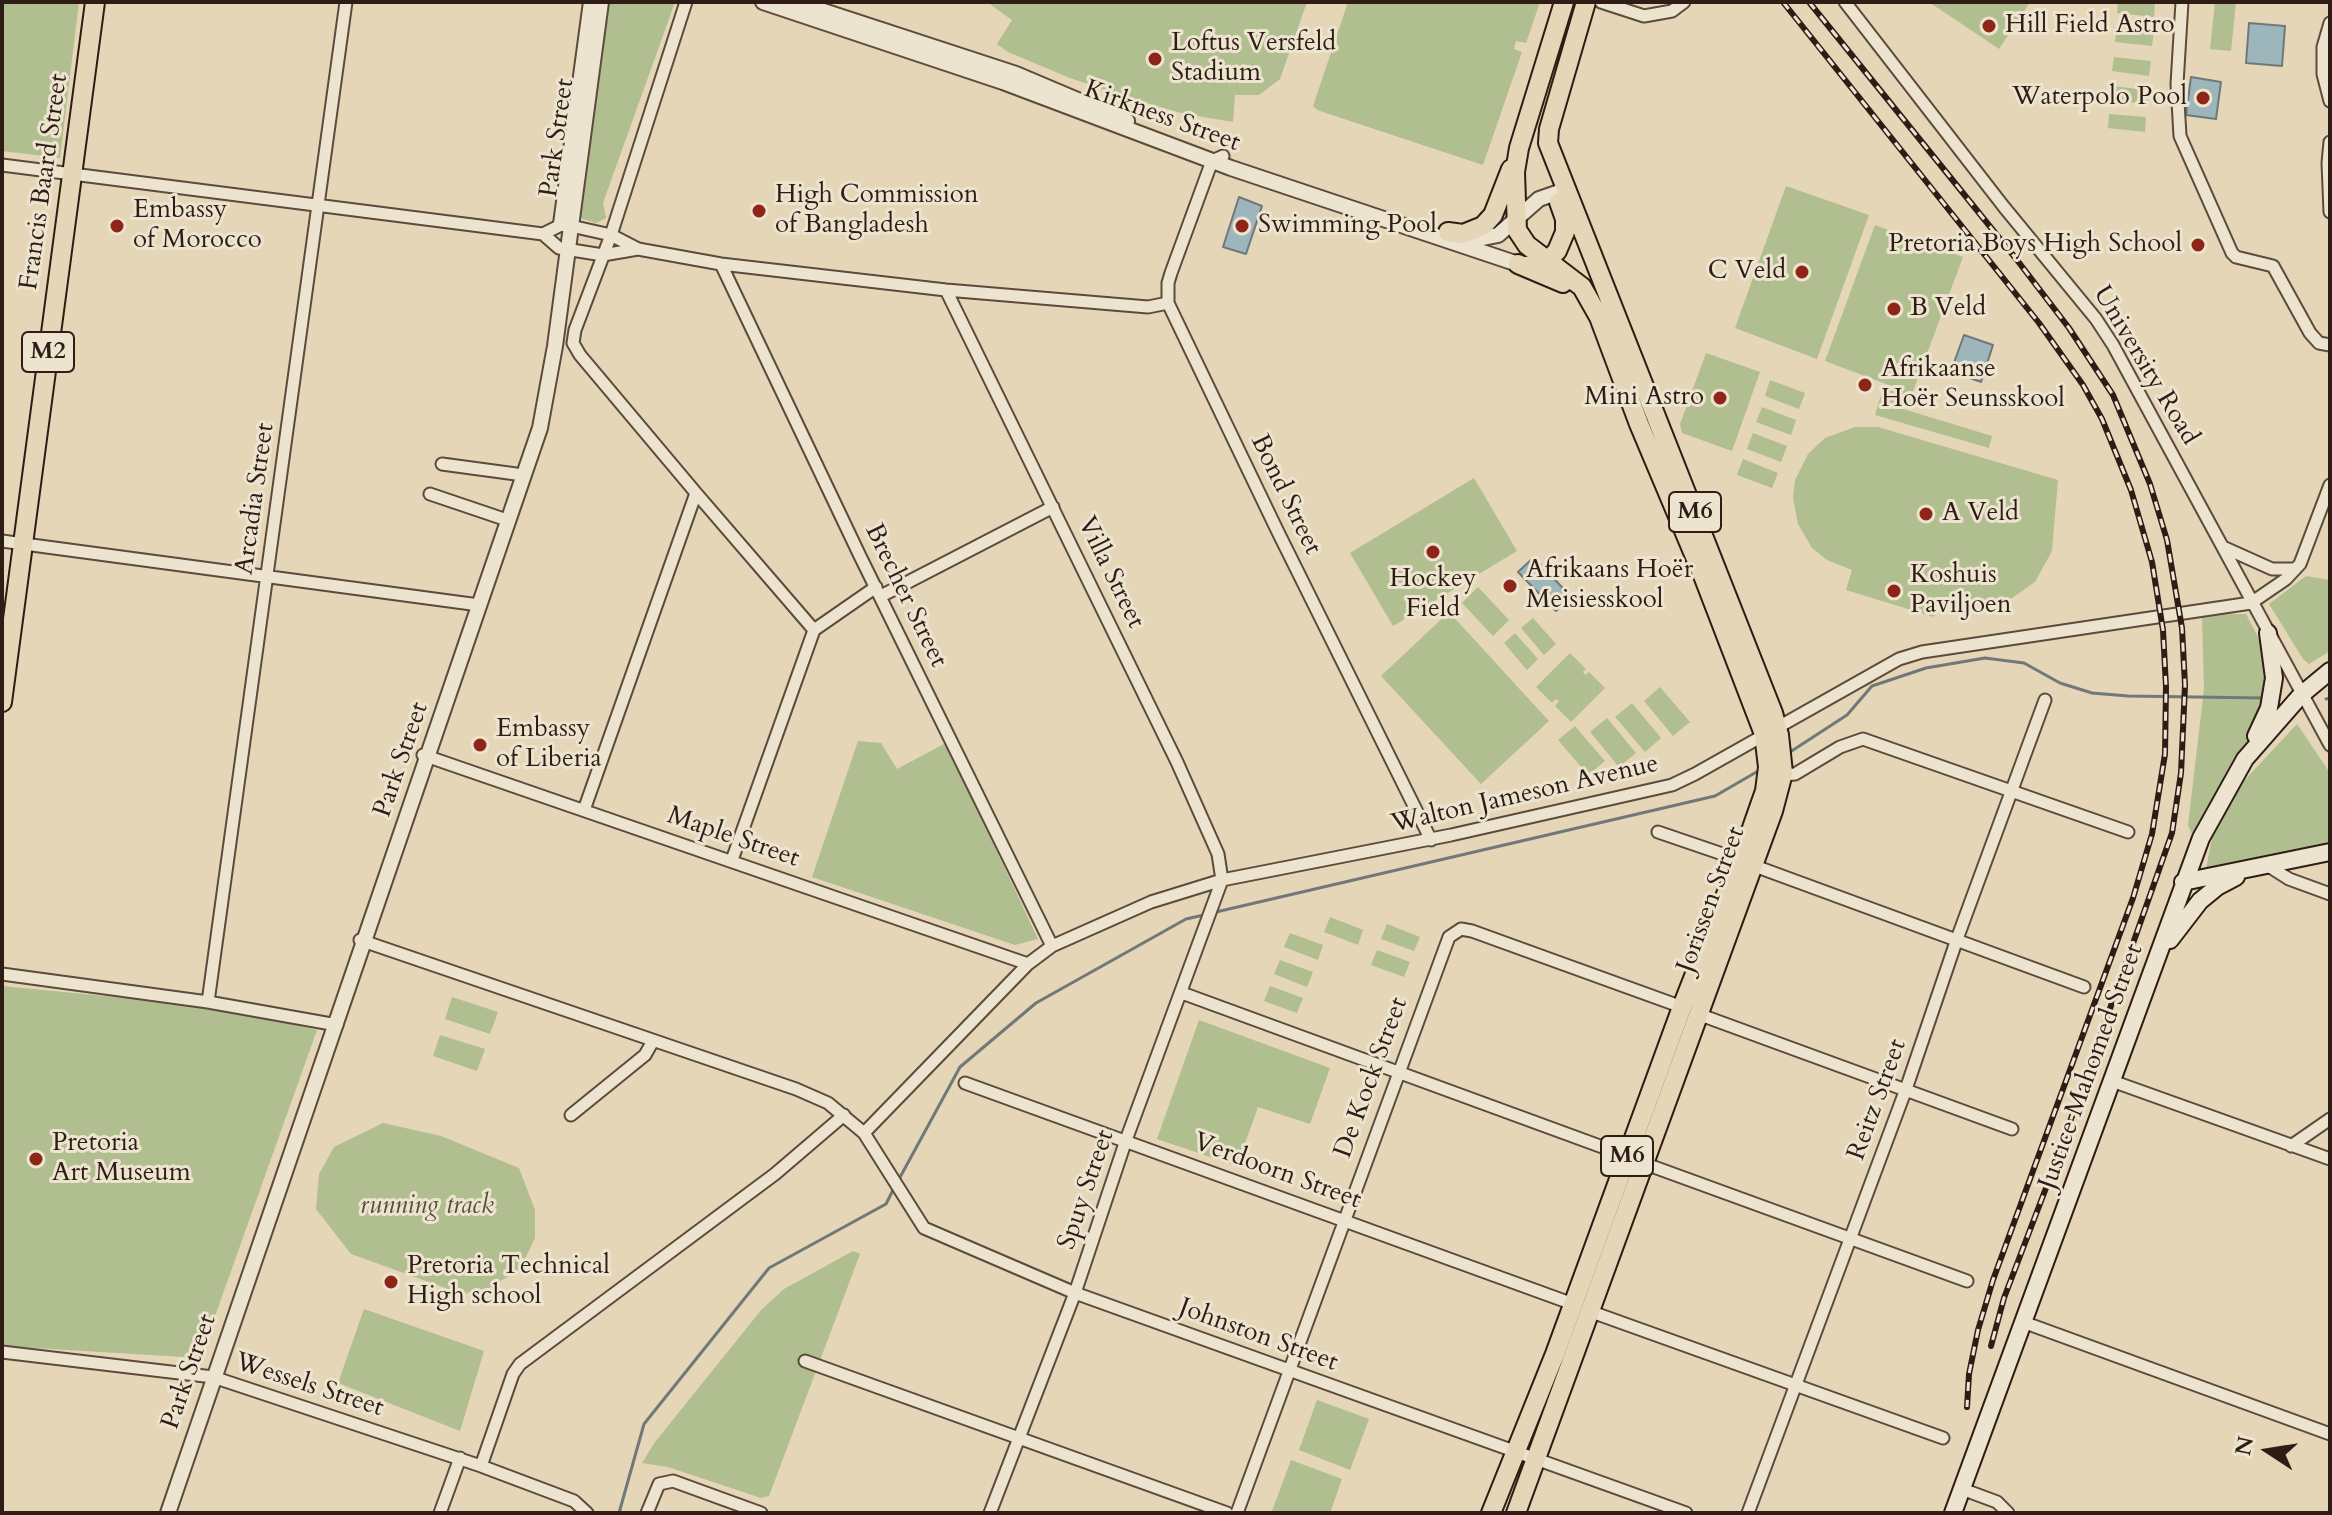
<!DOCTYPE html>
<html>
<head>
<meta charset="utf-8">
<style>
	body { margin:0 }
	#map { position:relative; width:2332px; height:1515px; overflow:hidden; background:#e4d6b6; font-family:Cardo,serif }
	canvas { display:block }
	.frame { position:absolute; inset:0; border:4px solid #2e1c15; pointer-events:none }
	.north { position:absolute; left:2228px; top:1411px; width:80px; height:80px; -webkit-text-stroke:6px #ede4d0; paint-order:stroke; rotate:282deg; font-size:22px; font-weight:700; line-height:32px; text-align:center; color:#2e1c15 }
	.north::after { content:''; display:block; margin:auto; width:28px; height:36px; background:#2e1c15; clip-path:polygon(50% 0,100% 100%,50% 72%,0 100%) }
</style>
</head>
<body>
<div id="map">
<canvas width="2332" height="1515"></canvas>
<div class="frame"></div>
<div class="north">N</div>
</div>
<script>
const g = document.querySelector('canvas').getContext('2d');
g.lineJoin = 'round';
function paint(path, color) {
  g.fillStyle = color;
  g.fill(path, 'evenodd');
}
function poly(rows) {
  const path = new Path2D();
  for (const r of rows) {
    path.moveTo(r[0], r[1]);
    for (let i = 2; i < r.length; i += 2) path.lineTo(r[i], r[i + 1]);
  }
  return path;
}
function strokePath(path, color, width, dash) {
  g.strokeStyle = color;
  g.lineWidth = width;
  g.lineCap = dash ? 'butt' : 'round';
  g.setLineDash(dash || []);
  g.stroke(path);
}
function label(font, color, halo, rows, align = 'center') {
  g.font = font + ' Cardo,serif';
  g.lineWidth = 6;
  g.setLineDash([]);
  g.textBaseline = 'middle';
  g.strokeStyle = halo;
  g.fillStyle = color;
  for (const [text, x, y, turn = 0] of rows) {
    g.save();
    g.translate(x, y);
    g.rotate((+turn || 0) * Math.PI / 180);
    g.textAlign = isNaN(turn) ? turn : align;
    if (halo) g.strokeText(text, 0, 0);
    g.fillText(text, 0, 0);
    g.restore();
  }
}
paint(poly([
	[2,2,79,2,60,158,2,151],
	[608,2,675,2,603,203,606,218,596,223,580,218],
	[991,2,1307,2,1280,79,1259,95,1235,95,1233,122,1185,114,1129,98,1070,78,1008,52,997,44,1012,20,991,5],
	[1348,2,1540,2,1526,43,1516,41,1514,49,1522,52,1483,165,1317,110,1313,106],
	[1929,2,2030,2,1999,49],
	[2118,2,2155,3,2154,17,2117,13],
	[2215,2,2236,2,2231,51,2210,49],
	[2117,27,2154,31,2152,46,2115,42],
	[2114,57,2151,61,2149,76,2112,71],
	[2111,86,2148,90,2147,104,2110,100],
	[2109,114,2146,117,2145,132,2108,128],
	[1786,186,1869,215,1817,359,1735,328],
	[1875,225,1963,257,1912,394,1905,392,1900,408,1992,436,1989,448,1875,415,1884,385,1894,387,1825,361],
	[1706,353,1760,372,1732,451,1682,433,1680,424],
	[1770,380,1805,393,1799,409,1765,396],
	[1762,407,1796,420,1791,435,1756,422],
	[1855,427,1878,427,1895,432,2058,480,2052,551,2035,582,2012,598,1991,605,1972,605,1941,597,1934,617,1846,590,1852,570,1827,560,1812,548,1798,524,1793,498,1795,480,1808,454,1825,438],
	[1753,433,1787,446,1781,462,1747,449],
	[1743,459,1778,473,1772,488,1737,475],
	[1474,478,1517,551,1393,626,1350,553],
	[2306,576,2330,580,2330,651,2309,664,2303,659,2269,604],
	[1478,587,1509,620,1493,636,1462,603],
	[1449,612,1549,721,1481,784,1381,676],
	[2220,614,2246,614,2266,652,2271,679,2262,718,2192,834,2188,825,2204,689,2202,618],
	[1533,618,1556,644,1544,655,1521,628],
	[1515,633,1538,659,1527,670,1504,643],
	[1570,653,1586,669,1583,672,1585,675,1589,672,1605,688,1571,722,1555,706,1559,701,1556,699,1552,703,1536,687],
	[1660,687,1690,722,1673,736,1644,701],
	[1632,703,1661,738,1645,752,1615,717],
	[1607,718,1636,753,1619,767,1590,732],
	[2297,724,2330,773,2330,842,2286,854,2206,869,2213,833,2242,783],
	[1575,726,1605,761,1588,775,1558,740],
	[858,741,881,743,897,769,946,743,1038,939,1015,945,812,877],
	[1330,917,1363,930,1358,945,1324,932],
	[1387,924,1420,937,1414,951,1381,939],
	[1290,933,1323,945,1318,960,1284,947],
	[1377,950,1410,962,1404,977,1371,965],
	[1280,960,1313,972,1307,987,1274,974],
	[2,986,217,1007,317,1030,200,1358,2,1346],
	[1270,986,1303,998,1297,1013,1264,1001],
	[452,997,498,1012,490,1034,445,1019],
	[1199,1020,1330,1068,1310,1124,1258,1107,1237,1166,1157,1139],
	[440,1035,485,1049,477,1071,433,1056],
	[383,1123,441,1136,519,1168,535,1210,535,1238,520,1269,489,1288,462,1294,351,1254,316,1209,319,1174,334,1147],
	[853,1251,860,1254,769,1496,761,1498,668,1467,642,1463,655,1442,762,1309,784,1289],
	[364,1309,484,1351,460,1431,338,1383],
	[1317,1400,1369,1419,1350,1470,1299,1450],
	[1291,1460,1342,1479,1330,1513,1279,1513,1272,1511]
]), '#b1be90');
const water = poly([
	[2249,23,2285,26,2282,66,2246,63,2249,23],
	[2191,77,2221,82,2216,119,2186,115,2191,77],
	[1239,197,1262,206,1246,254,1223,247,1239,197],
	[1964,335,1993,345,1981,382,1951,371,1964,335],
	[1534,557,1571,597,1556,611,1518,572,1534,557]
]);
paint(water, '#9db6bb');
strokePath(water, '#717879', 2);
strokePath(poly([
	[2326,699,2330,698],
	[1787,754,1847,715,1872,686,1926,668,1985,658,2024,663,2060,683,2092,693,2128,696,2263,698],
	[1216,912,1715,796,1760,770],
	[898,1181,960,1067,1036,1003,1186,919,1204,915],
	[619,1513,644,1424,769,1268,886,1204,894,1188]
]), '#717879', 3);
const minor = poly([
	[686,2,611,235,575,330,573,343,580,355,696,493,814,630],
	[1601,2,1644,16,1672,11,1684,2],
	[1845,2,2004,207,2096,319,2113,345,2330,745],
	[2182,2,2177,84,2180,136,2232,253,2236,257,2273,266,2310,333,2319,343,2330,345],
	[2330,23,2323,47,2323,74,2330,101],
	[2330,142,2328,163,2330,212],
	[1223,156,1212,161,1171,273,1168,283,1168,303,1277,530,1431,840],
	[2,165,543,234,561,225,571,226,611,235,638,249],
	[543,234,559,248,603,255,638,249,721,264,946,290,1148,307,1168,303],
	[721,264,860,556,1052,946],
	[946,290,1177,762,1218,854,1222,880,1126,1140,1075,1293,990,1513],
	[442,464,516,474],
	[430,494,501,518],
	[2,541,479,605],
	[2223,547,2272,569,2295,569],
	[881,596,1053,507],
	[423,755,1028,964],
	[1783,775,1795,774,1840,747,1863,739,2128,832],
	[584,810,696,493],
	[1658,832,1740,860],
	[732,860,814,630,876,587],
	[1752,865,2084,987],
	[2267,865,2289,879,2330,894],
	[360,940,796,1089,828,1103,864,1133,924,1228,1075,1293,1686,1513],
	[2,974,208,1002,337,1025],
	[1182,993,1627,1156],
	[208,1002,346,2],
	[1698,1014,2012,1129],
	[2112,1081,2330,1159],
	[965,1083,1573,1304],
	[571,1115,645,1055,653,1041],
	[864,1133,1028,964,1052,946,1151,902,1222,880,1451,835,1672,785,1695,774,1899,659,1922,652,2251,603,2286,579,2300,564,2330,485],
	[2291,1146,2330,1119],
	[1643,1163,1967,1281],
	[1589,1311,1943,1438],
	[2023,1322,2330,1434],
	[2,1352,213,1377,481,1466,574,1501,587,1513],
	[805,1361,1227,1513],
	[481,1466,513,1374,520,1364,775,1174,844,1115],
	[1962,1489,1997,1502,2008,1513],
	[440,1513,460,1458],
	[647,1513,659,1484,673,1481,761,1513],
	[1237,1513,1449,937,1461,929,1472,931,1682,1007],
	[1748,1513,1906,1089,1957,939,2045,700]
]);
const tertiary = poly([
	[763,2,1003,82,1231,168,1518,264,1527,264],
	[796,2,1016,74,1127,121],
	[561,224,591,2],
	[1456,235,1478,239,1498,235,1539,199,1565,190],
	[168,1513,540,428,555,346,601,2]
]);
const secondary = poly([
	[2256,736,2269,708,2274,678,2268,633],
	[2183,882,2330,852],
	[2170,940,2200,901,2217,887,2236,877],
	[1953,1513,2201,838,2245,759,2301,695,2330,671]
]);
const primary = poly([
	[1448,232,1463,234,1483,226,1493,215,1511,169],
	[1547,261,1557,251,1565,232,1565,219,1559,202],
	[1518,264,1563,283],
	[2,702,95,2],
	[1491,1513,1555,1354,1682,1007,1752,828,1765,791,1768,767,1764,734,1704,578,1639,424,1599,317,1582,287,1527,245,1517,230,1515,172,1519,148,1564,2],
	[1516,1513,1773,811,1783,773,1779,735,1773,713,1548,143,1549,129,1586,2]
]);
strokePath(minor, '#5c4a3d', 15);
strokePath(tertiary, '#5c4a3d', 18);
strokePath(secondary, '#2e1c15', 20);
strokePath(primary, '#2e1c15', 22);
strokePath(minor, '#ede4d0', 11);
strokePath(tertiary, '#ede4d0', 14);
strokePath(secondary, '#ede4d0', 16);
strokePath(primary, '#e4d6b6', 18);
const rail = poly([
	[1783,2,2039,323,2083,385,2102,419,2131,490,2152,562,2163,630,2166,687,2165,754,2152,834,2133,898,1993,1280,1978,1330,1969,1374,1967,1407],
	[1809,2,2017,260,2069,328,2113,395,2150,484,2167,540,2182,628,2185,685,2181,773,2172,833,2054,1167,2004,1298,1991,1346]
]);
strokePath(rail, '#2e1c15', 6);
strokePath(rail, '#ede4d0', 3, [9]);
for (const [x, y, r, color] of [
	[1989,26,8,"#8f2418"],
	[1155,59,8,"#8f2418"],
	[2203,98,8,"#8f2418"],
	[759,211,8,"#8f2418"],
	[117,226,8,"#8f2418"],
	[1242,226,8,"#8f2418"],
	[2198,245,8,"#8f2418"],
	[1802,272,8,"#8f2418"],
	[1894,309,8,"#8f2418"],
	[1865,385,8,"#8f2418"],
	[1720,398,8,"#8f2418"],
	[1926,514,8,"#8f2418"],
	[1433,552,8,"#8f2418"],
	[1510,586,8,"#8f2418"],
	[1894,591,8,"#8f2418"],
	[480,745,8,"#8f2418"],
	[36,1159,8,"#8f2418"],
	[391,1282,8,"#8f2418"]
]) {
  const dot = new Path2D();
  dot.arc(x, y, r, 0, 2 * Math.PI);
  g.fillStyle = color;
  g.fill(dot);
  strokePath(dot, '#ede4d0', 3);
}
for (const [x, y, w] of [
	[48,352,52],
	[1695,512,52],
	[1627,1156,52]
]) {
  const box = new Path2D();
  box.roundRect(x - w / 2, y - 20, w, 40, 6);
  g.fillStyle = '#ede4d0';
  g.fill(box);
  strokePath(box, '#2e1c15', 2);
}
label('bold 24px', '#2e1c15', null, [
	["M2",48,352],
	["M6",1695,512],
	["M6",1627,1156]
]);
label('26px', '#2e1c15', '#ede4d0', [
	["Hill Field Astro",2005,26],
	["Loftus Versfeld",1171,44],
	["Stadium",1171,74],
	["Waterpolo Pool",2187,98,"right"],
	["High Commission",775,196],
	["of Bangladesh",775,226],
	["Embassy",133,211],
	["of Morocco",133,241],
	["Swimming Pool",1258,226],
	["Pretoria Boys High School",2182,245,"right"],
	["C Veld",1786,272,"right"],
	["B Veld",1910,309],
	["Afrikaanse",1881,370],
	["Hoër Seunsskool",1881,400],
	["Mini Astro",1704,398,"right"],
	["A Veld",1942,514],
	["Afrikaans Hoër",1526,571],
	["Meisiesskool",1526,601],
	["Koshuis",1910,576],
	["Paviljoen",1910,606],
	["Hockey",1433,580,"center"],
	["Field",1433,610,"center"],
	["Embassy",496,730],
	["of Liberia",496,760],
	["Pretoria",52,1144],
	["Art Museum",52,1174],
	["Pretoria Technical",407,1267],
	["High school",407,1297]
], 'left');
label('26px', '#2e1c15', '#ede4d0', [
	["Kirkness Street",1162,117,20],
	["Park Street",558,138,-82],
	["Francis Baard Street",45,182,-82],
	["University Road",2145,366,59],
	["Bond Street",1285,495,64],
	["Arcadia Street",256,499,-82],
	["Villa Street",1110,573,64],
	["Brecher Street",905,596,64],
	["Park Street",402,760,-71],
	["Walton Jameson Avenue",1525,795,-13],
	["Maple Street",733,838,19],
	["Jorissen Street",1712,900,-70],
	["Justice Mahomed Street",2092,1067,-70],
	["De Kock Street",1372,1078,-70],
	["Reitz Street",1878,1100,-70],
	["Verdoorn Street",1277,1172,20],
	["Spuy Street",1087,1190,-71],
	["Johnston Street",1258,1336,20],
	["Park Street",190,1372,-71],
	["Wessels Street",309,1386,18]
]);
label('italic 26px', '#554d3a', '#ede4d0', [
	["running track",427,1207]
]);
</script>
</body>
</html>
